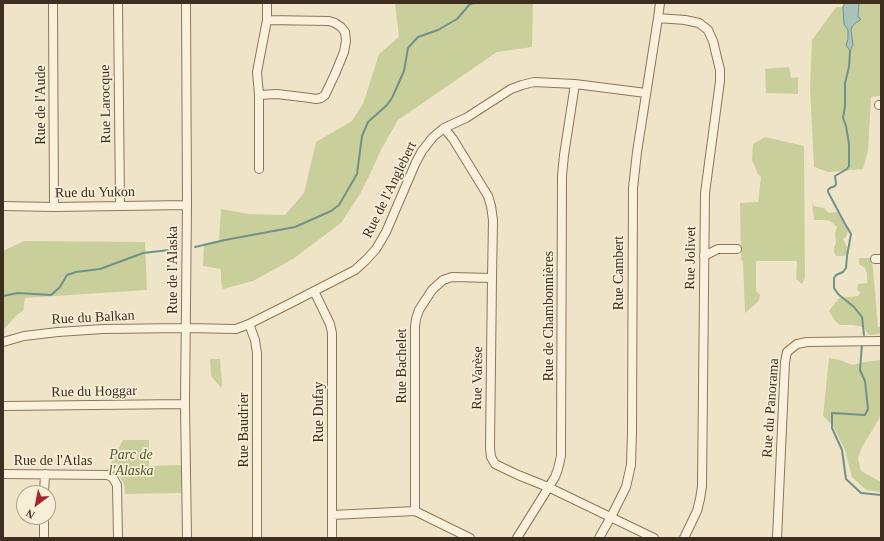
<!DOCTYPE html>
<html>
<head>
<meta charset="utf-8">
<style>
	body { margin:0 }
	#map { position:relative; width:884px; height:541px; overflow:hidden; background:#f0e4c8; font-family:Georgia,serif }
	canvas { display:block }
	.frame { position:absolute; inset:0; border:4px solid #3d2e20; pointer-events:none }
	.north { position:absolute; left:16px; top:485px; width:40px; height:40px; box-sizing:border-box; background:#f7eed8; border:1px solid #ada18e; border-radius:50%; rotate:212deg; font-size:11px; font-weight:700; line-height:16px; text-align:center; color:#3d2e20 }
	.north::after { content:''; display:block; margin:auto; width:14px; height:18px; background:#9e2a2b; clip-path:polygon(50% 0,100% 100%,50% 72%,0 100%) }
</style>
</head>
<body>
<div id="map">
<canvas width="884" height="541"></canvas>
<div class="frame"></div>
<div class="north">N</div>
</div>
<script>
const g = document.querySelector('canvas').getContext('2d');
g.lineJoin = 'round';
function paint(path, color) {
  g.fillStyle = color;
  g.fill(path, 'evenodd');
}
function poly(rows) {
  const path = new Path2D();
  for (const r of rows) {
    path.moveTo(r[0], r[1]);
    for (let i = 2; i < r.length; i += 2) path.lineTo(r[i], r[i + 1]);
  }
  return path;
}
function strokePath(path, color, width, dash) {
  g.strokeStyle = color;
  g.lineWidth = width;
  g.lineCap = dash ? 'butt' : 'round';
  g.setLineDash(dash || []);
  g.stroke(path);
}
function label(font, color, halo, rows, align = 'center') {
  g.font = font + ' Georgia,serif';
  g.lineWidth = 3.5;
  g.setLineDash([]);
  g.textBaseline = 'middle';
  g.strokeStyle = halo;
  g.fillStyle = color;
  for (const [text, x, y, turn = 0] of rows) {
    g.save();
    g.translate(x, y);
    g.rotate((+turn || 0) * Math.PI / 180);
    g.textAlign = isNaN(turn) ? turn : align;
    if (halo) g.strokeText(text, 0, 0);
    g.fillText(text, 0, 0);
    g.restore();
  }
}
paint(poly([
	[395,3,533,3,532,47,497,52,398,120,382,148,371,172,360,194,341,223,293,259,253,281,223,289,221,281,221,269,203,266,204,244,219,240,221,209,249,214,285,215,304,193,316,142,352,121,363,104,379,54,399,37],
	[845,3,881,3,881,96,871,97,868,151,863,169,828,172,814,167,810,88,812,40,836,7,843,7],
	[789,67,791,78,798,77,798,94,766,93,765,69],
	[765,137,804,146,805,278,802,284,796,279,797,261,756,261,756,290,760,295,759,301,745,313,743,261,741,260,740,203,758,202,761,177,758,174,752,160,753,144],
	[812,201,814,206,824,208,829,213,837,212,848,231,846,237,843,239,849,251,845,256,836,256,834,252,834,247,836,242,835,234,837,227,830,221,824,220,814,220],
	[24,241,145,242,147,290,25,298,23,311,17,315,6,327,3,329,3,251],
	[859,258,872,258,878,327,881,327,881,332,879,334,869,335,863,327,853,325,840,325,835,321,829,311,839,298,858,296,860,292,857,290,858,284,867,283,867,274,865,268,859,264],
	[829,358,840,360,852,365,864,362,881,360,881,411,879,419,862,447,858,458,861,471,881,482,881,492,866,490,852,477,845,450,833,426,823,416],
	[210,359,220,359,222,384,221,388,211,376],
	[123,440,149,440,149,466,182,465,181,493,125,494,124,484,119,476,113,472,107,470]
]), '#c9cf9b');
const water = poly([
	[845,3,859,3,858,17,861,19,858,22,856,22,852,27,851,30,853,45,850,51,846,45,848,39,848,30,844,24,843,7,845,3]
]);
paint(water, '#a9c4bc');
strokePath(water, '#6f938a', 1);
strokePath(poly([
	[850,51,849,67,845,83,845,106,843,118,846,126,849,144,849,166,847,169,835,176,836,184,835,186,830,188,828,190,828,192,844,222,851,234,847,256,846,268,843,272,836,275,834,278,834,288,838,294,854,307,862,317,864,335],
	[195,247,225,240,295,227,331,211,339,205,357,174,362,136,368,122,387,105,392,98,404,71,408,48,418,37,438,30,457,19,470,4,474,3],
	[3,296,18,293,51,295,60,287,67,275,76,272,100,269,143,253,178,249],
	[862,344,860,370,865,381,868,409,865,415,832,413,832,428,842,450,846,479,861,493,881,495]
]), '#6f938a', 2);
const minor = poly([
	[53,3,54,207],
	[118,3,120,206],
	[186,3,187,205,185,404,187,538],
	[658,18,685,20,699,23,708,30,713,41,720,70,720,81,705,193,702,486,700,499,697,511,684,538],
	[259,95,277,94,310,98,316,99,321,98,325,95,335,74,344,52,346,41,345,32,341,27,335,23,329,21,267,20],
	[879,105,881,105],
	[444,128,453,139,488,196,491,206,493,220,492,278,490,448,491,457,495,464,518,475,548,487,654,538],
	[259,169,259,95,257,72,267,20,267,3],
	[3,206,54,207,187,205],
	[704,256,718,249,737,249],
	[875,259,881,259],
	[314,291,330,324,332,333,332,538],
	[249,324,255,340,257,353,257,538],
	[3,342,24,336,58,332,103,329,186,328,236,329,249,324,289,304,355,270,366,260,376,249,386,232,416,162,422,151,433,137,444,128,466,118,511,89,522,85,534,82,575,84,646,93],
	[3,406,185,404],
	[3,474,108,475,113,478,117,485,118,538],
	[44,493,45,474],
	[415,511,415,327,416,319,419,310,432,290,443,280,452,277,492,278],
	[332,515,415,511,470,538],
	[44,538,44,517],
	[517,538,555,477,558,469,561,456,562,176,564,155,575,84],
	[599,538,611,517,626,487,631,465,632,432,633,188,637,152,658,18,660,3],
	[777,538,785,362,787,352,797,344,807,342,881,341]
]);
strokePath(minor, '#8d765c', 10);
strokePath(minor, '#faf1dc', 8);
label('14px', '#3d2e20', '#f7eed8', [
	["Rue Larocque",106,104,-91],
	["Rue de l'Aude",41,105,-90],
	["Rue de l'Anglebert",390,190,-64],
	["Rue du Yukon",95,193,-1],
	["Rue Jolivet",691,258,-89],
	["Rue de l'Alaska",173,270,-90],
	["Rue Cambert",619,273,-90],
	["Rue de Chambonnières",549,316,-90],
	["Rue du Balkan",93,318,-3],
	["Rue Bachelet",402,366,-90],
	["Rue Varèse",478,378,-89],
	["Rue du Hoggar",94,392,-1],
	["Rue du Panorama",771,408,-86],
	["Rue Dufay",319,412,-90],
	["Rue Baudrier",244,430,-90],
	["Rue de l'Atlas",53,461]
]);
label('italic 14px', '#4d5a26', '#f7eed8', [
	["Parc de",131,455],
	["l'Alaska",131,471]
]);
</script>
</body>
</html>
